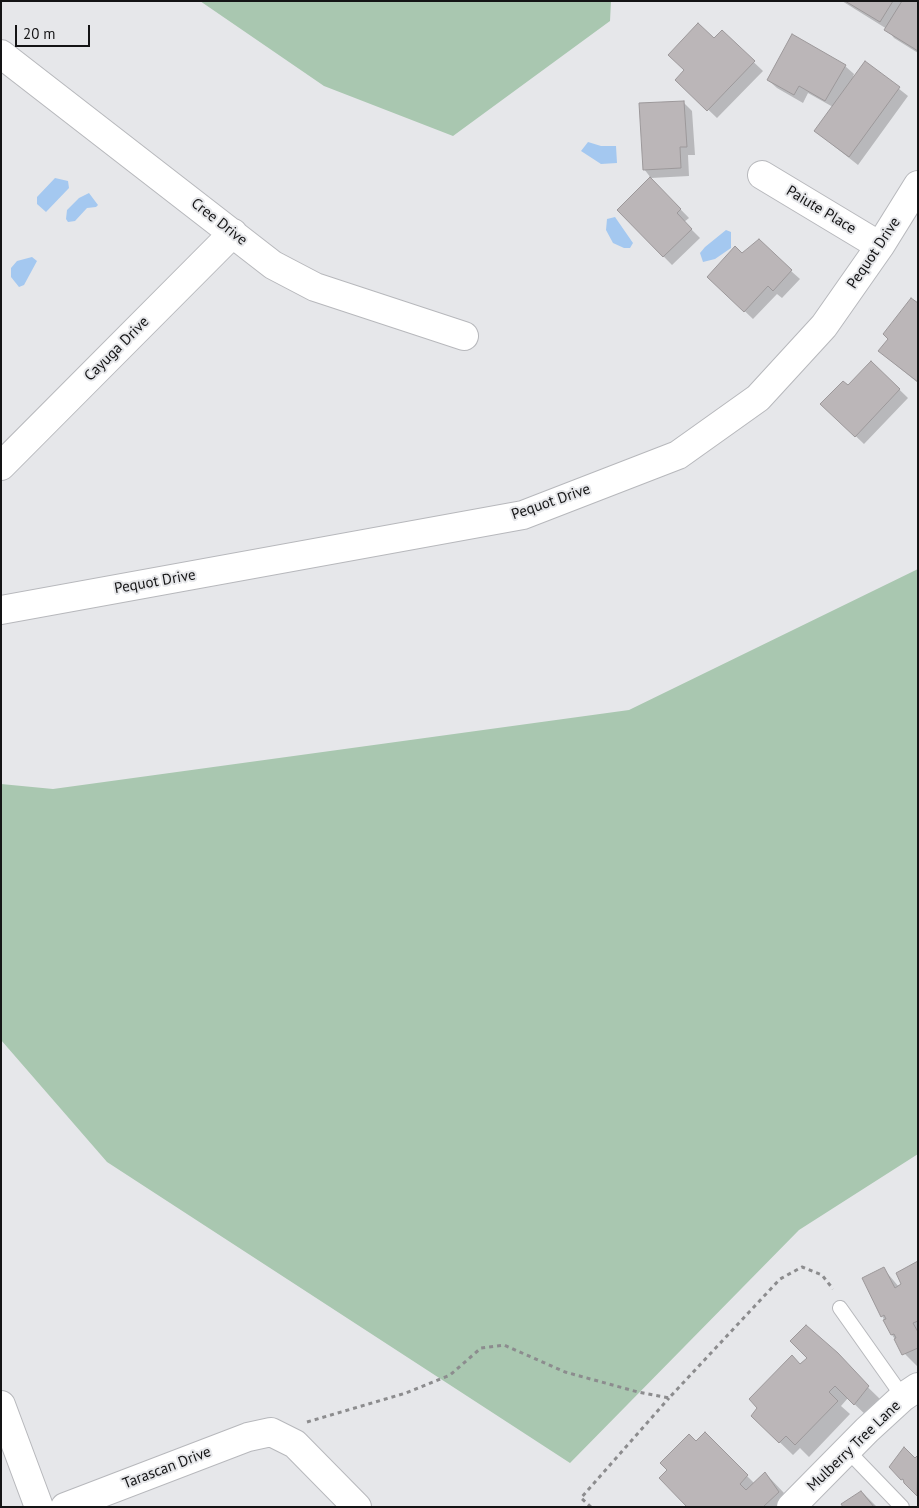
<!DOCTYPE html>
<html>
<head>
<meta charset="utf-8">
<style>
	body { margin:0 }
	#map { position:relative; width:919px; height:1508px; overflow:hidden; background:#e6e7ea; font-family:"PT Sans",sans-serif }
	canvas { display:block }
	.frame { position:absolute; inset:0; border:2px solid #141415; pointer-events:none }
	.scale { position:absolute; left:15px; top:25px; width:75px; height:22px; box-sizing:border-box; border:2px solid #141415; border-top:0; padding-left:6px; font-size:15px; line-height:18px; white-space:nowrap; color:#141415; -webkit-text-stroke:4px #e6e7ea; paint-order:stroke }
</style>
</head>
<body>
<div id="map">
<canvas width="919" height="1508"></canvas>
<div class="frame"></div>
<div class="scale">20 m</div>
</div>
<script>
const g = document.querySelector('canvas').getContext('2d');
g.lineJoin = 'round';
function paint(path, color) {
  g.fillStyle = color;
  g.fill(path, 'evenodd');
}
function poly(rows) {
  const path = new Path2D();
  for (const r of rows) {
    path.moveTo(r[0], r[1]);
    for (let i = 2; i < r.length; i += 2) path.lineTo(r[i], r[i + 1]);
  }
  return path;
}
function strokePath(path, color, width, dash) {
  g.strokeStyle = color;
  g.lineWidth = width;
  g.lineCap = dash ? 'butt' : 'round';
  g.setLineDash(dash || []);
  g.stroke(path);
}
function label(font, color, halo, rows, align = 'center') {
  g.font = font + ' "PT Sans",sans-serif';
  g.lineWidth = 4;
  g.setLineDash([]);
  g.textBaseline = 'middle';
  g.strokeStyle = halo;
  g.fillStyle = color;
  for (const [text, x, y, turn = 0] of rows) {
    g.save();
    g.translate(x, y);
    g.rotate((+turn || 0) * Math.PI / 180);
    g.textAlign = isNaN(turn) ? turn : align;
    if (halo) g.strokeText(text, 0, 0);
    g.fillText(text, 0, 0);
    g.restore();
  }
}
paint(poly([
	[200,1,611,1,610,21,453,136,324,86],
	[918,569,918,1154,799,1230,570,1463,107,1162,1,1040,1,784,53,789,629,710]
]), '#a9c7b0');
paint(poly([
	[588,142,601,146,616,146,617,163,601,164,581,151],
	[55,178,68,181,69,188,46,212,37,204,37,197],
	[89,193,98,205,96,207,87,208,75,221,68,222,66,219,67,210,79,198],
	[615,217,633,243,630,248,624,248,613,243,606,230,607,219],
	[726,230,731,232,731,248,715,259,703,262,700,253,705,247],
	[32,257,37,261,24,285,19,287,11,277,11,268,17,261]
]), '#a4c8f0');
paint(poly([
	[842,1,918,1,918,53,894,38,887,29],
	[722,32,763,71,717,118,677,80],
	[865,62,908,96,858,165,815,131,833,107,808,93,803,103,777,88,768,80,845,66,854,74,852,80],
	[684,103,692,111,695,155,688,155,689,176,651,178,644,169],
	[650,178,689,218,684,222,700,238,672,265,618,210],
	[791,271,800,279,782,298,777,294,753,319,717,285],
	[918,305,918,383,879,351],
	[871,362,908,398,864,444,822,404,848,387],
	[918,1263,918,1367,905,1354,892,1335,863,1279,883,1268,899,1287],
	[806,1327,881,1400,868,1417,848,1398,841,1406,850,1414,809,1457,800,1448,793,1455,765,1428,800,1366,809,1358],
	[705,1434,754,1483,765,1473,784,1493,783,1495,792,1504,791,1507,689,1507,696,1443],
	[863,1493,877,1507,845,1507,851,1501]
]), '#0003');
const building = poly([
	[845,1,893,1,880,22,845,1],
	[902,1,918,1,918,51,884,30,902,1],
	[698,23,714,38,722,30,755,61,707,111,675,80,684,70,668,55,698,23],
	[792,34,846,65,825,101,799,86,794,95,767,80,792,34],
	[865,61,900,87,849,157,814,131,865,61],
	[684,101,687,147,680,147,681,168,643,170,639,103,684,101],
	[650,177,681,209,677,213,692,229,663,257,617,210,650,177],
	[759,239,792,270,773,291,768,286,744,312,707,277,735,246,742,253,759,239],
	[911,298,918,303,918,382,878,351,888,339,883,334,911,298],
	[871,361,900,389,855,437,820,404,843,381,848,385,871,361],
	[918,1261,918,1321,913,1323,918,1332,918,1348,902,1355,894,1339,896,1338,894,1334,891,1335,883,1320,886,1319,884,1315,881,1317,862,1278,884,1267,895,1288,901,1284,896,1273,918,1261],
	[806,1325,838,1353,869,1386,854,1405,835,1386,829,1392,838,1401,795,1445,786,1436,779,1443,751,1416,757,1408,749,1399,792,1355,800,1364,807,1358,790,1341,806,1325],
	[705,1432,748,1475,740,1484,746,1490,765,1472,779,1492,763,1507,687,1507,659,1478,667,1470,660,1463,689,1434,696,1441,705,1432],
	[904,1447,915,1458,918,1455,917,1496,904,1483,903,1479,901,1480,889,1467,904,1447],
	[861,1491,874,1507,843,1507,841,1504,861,1491]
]);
paint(building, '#bbb6b8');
strokePath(building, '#9c989a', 1);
const lane = poly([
	[840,1308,903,1397],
	[847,1450,902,1507]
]);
const street = poly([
	[1,54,273,265,315,287,464,336],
	[762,175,880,246],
	[1,466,233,233],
	[1,610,523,515,678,455,758,398,824,326,880,246,918,185],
	[1,1405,39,1507],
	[65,1507,248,1437,271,1432,295,1444,357,1507],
	[791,1507,867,1430,903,1397,918,1387]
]);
strokePath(lane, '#b7b8bc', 16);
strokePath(street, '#b7b8bc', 30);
strokePath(poly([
	[307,1422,406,1393,450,1375,481,1348,504,1345,565,1372,638,1392,669,1398,780,1279,802,1267,822,1275,833,1289],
	[591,1507,581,1498,669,1398]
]), '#8c8c8e', 3, [4, 4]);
strokePath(lane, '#fff', 14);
strokePath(street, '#fff', 28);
label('15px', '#141415', '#e6e7ea', [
	["Paiute Place",821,210,31],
	["Cree Drive",219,222,38],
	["Pequot Drive",874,253,-56],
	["Cayuga Drive",117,349,-45],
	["Pequot Drive",551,502,-19],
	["Pequot Drive",155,582,-10],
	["Mulberry Tree Lane",854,1446,-44],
	["Tarascan Drive",167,1468,-21]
]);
</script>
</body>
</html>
